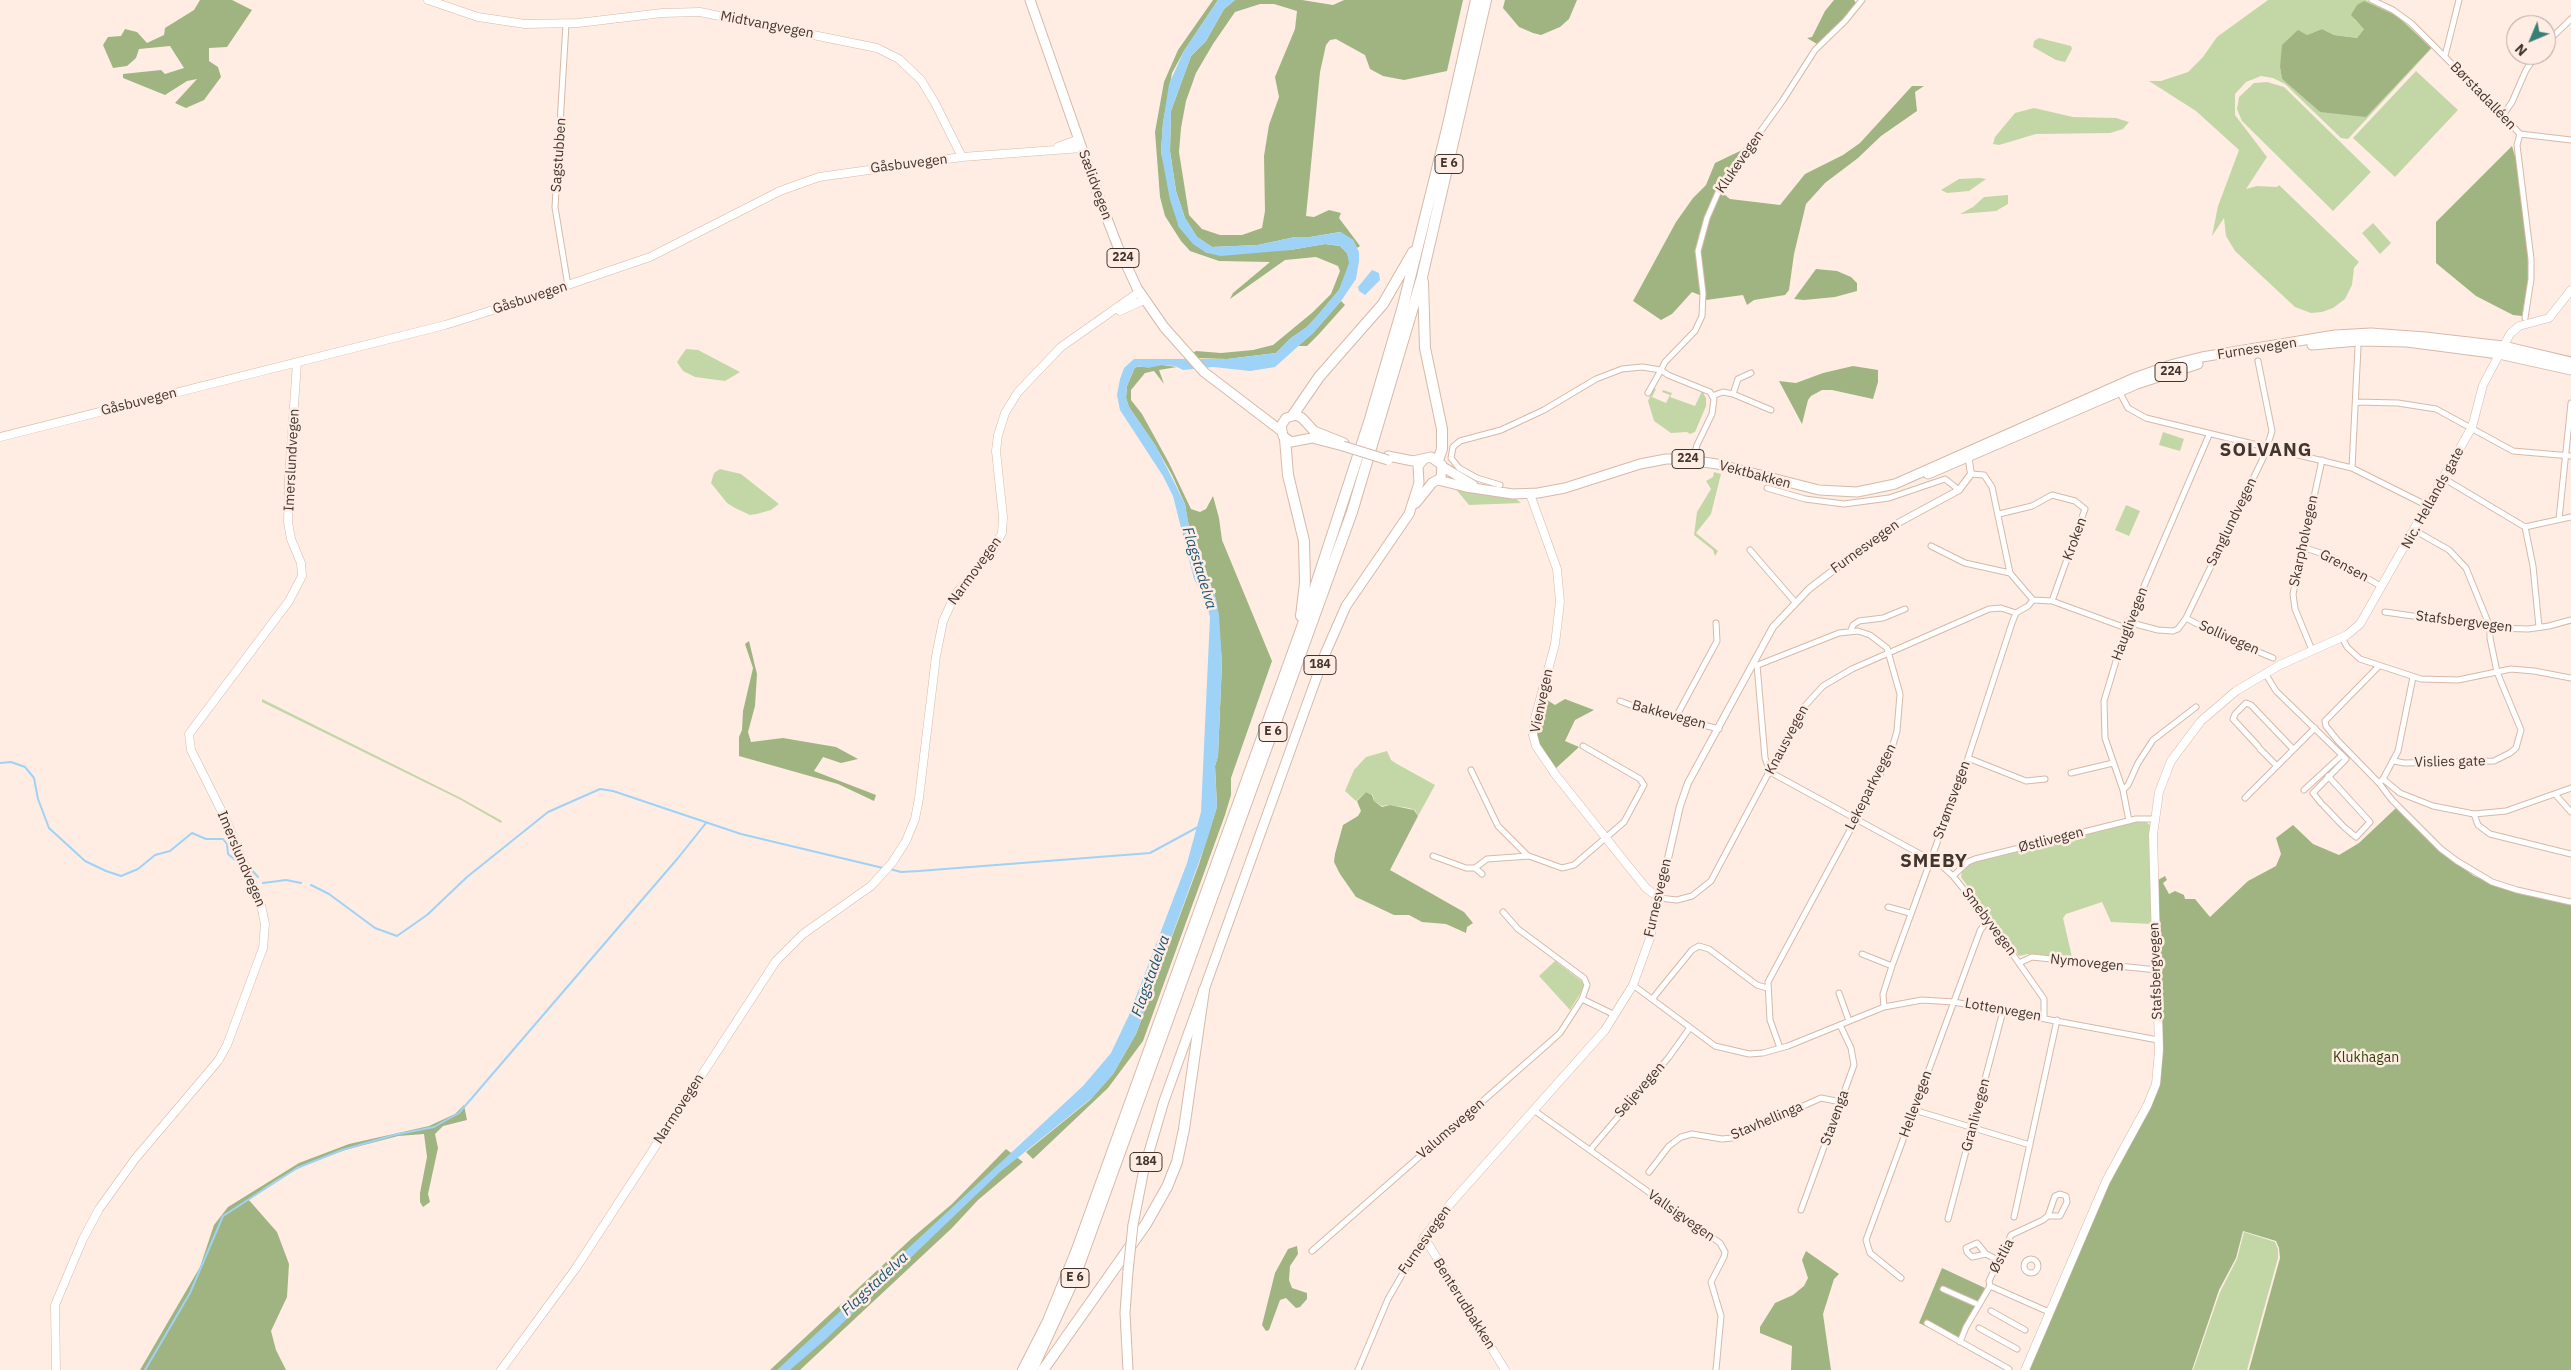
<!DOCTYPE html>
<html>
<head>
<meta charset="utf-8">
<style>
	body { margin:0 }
	#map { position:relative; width:2571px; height:1370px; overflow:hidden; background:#ffede3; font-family:"IBM Plex Sans",sans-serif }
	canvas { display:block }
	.north { position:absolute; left:2506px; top:15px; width:50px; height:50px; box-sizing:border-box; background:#ffede3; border:1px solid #b3a39b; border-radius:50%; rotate:225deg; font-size:14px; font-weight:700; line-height:20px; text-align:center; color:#41352f }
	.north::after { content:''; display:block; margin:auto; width:18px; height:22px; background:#397f76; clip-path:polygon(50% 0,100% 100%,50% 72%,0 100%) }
</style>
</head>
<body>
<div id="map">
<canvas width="2571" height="1370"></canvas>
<div class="north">N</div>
</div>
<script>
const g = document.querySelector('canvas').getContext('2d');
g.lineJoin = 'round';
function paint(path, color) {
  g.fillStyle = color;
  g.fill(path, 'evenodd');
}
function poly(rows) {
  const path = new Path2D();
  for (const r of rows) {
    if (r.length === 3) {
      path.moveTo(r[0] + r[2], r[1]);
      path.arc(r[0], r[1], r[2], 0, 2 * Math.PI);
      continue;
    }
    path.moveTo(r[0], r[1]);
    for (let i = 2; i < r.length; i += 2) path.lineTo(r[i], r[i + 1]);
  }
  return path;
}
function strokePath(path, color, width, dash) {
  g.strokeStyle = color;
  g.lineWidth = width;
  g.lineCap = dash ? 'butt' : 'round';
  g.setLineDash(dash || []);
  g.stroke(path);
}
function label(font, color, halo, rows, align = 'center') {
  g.font = font + ' "IBM Plex Sans",sans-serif';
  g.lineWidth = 5;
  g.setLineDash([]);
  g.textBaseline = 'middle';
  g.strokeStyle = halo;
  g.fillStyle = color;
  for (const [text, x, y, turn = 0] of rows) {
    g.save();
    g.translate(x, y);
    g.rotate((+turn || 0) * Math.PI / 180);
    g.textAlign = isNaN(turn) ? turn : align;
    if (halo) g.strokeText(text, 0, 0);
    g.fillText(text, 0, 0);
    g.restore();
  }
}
paint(poly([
	[2268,0,2366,0,2398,16,2432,48,2348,139,2341,138,2285,84,2273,78,2261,76,2246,82,2235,94,2235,115,2267,157,2246,189,2257,186,2277,187,2279,185,2359,262,2354,268,2352,285,2345,299,2333,308,2322,312,2311,313,2295,307,2235,251,2226,236,2224,218,2212,236,2218,206,2239,150,2196,111,2149,81,2161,81,2188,72,2203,57,2217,37],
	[2353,19,2431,48,2320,112,2282,79,2280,67,2282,58,2302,34,2307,35,2322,29,2334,35,2357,38,2364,29,2363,25],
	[2039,38,2071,46,2072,49,2065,62,2056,60,2033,47,2034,41],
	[2416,71,2458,110,2395,177,2353,138],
	[2267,82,2284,87,2371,172,2333,211,2242,121,2237,109,2239,97,2254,83],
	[2034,108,2073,117,2116,118,2129,122,2123,129,2110,133,2036,134,1999,145,1993,144,1995,137,2015,113],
	[1980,178,1986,179,1969,191,1947,193,1941,190,1959,179],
	[2008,195,2008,204,1996,211,1960,214,1973,207,1984,197],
	[2373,223,2391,243,2380,254,2362,233],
	[686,349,698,350,740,372,725,381,695,377,683,371,677,362],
	[1654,388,1656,389,1652,397,1666,403,1670,395,1662,392,1663,390,1672,393,1670,397,1695,406,1702,391,1706,398,1706,406,1695,432,1690,434,1687,432,1671,433,1654,421,1648,401],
	[2163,432,2184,439,2180,451,2159,445],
	[720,469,741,474,779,504,771,510,757,514,750,515,735,508,727,503,711,483,714,473],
	[1714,472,1721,474,1711,514,1696,533,1718,551,1715,556,1713,550,1694,535,1697,512,1711,489,1706,481,1713,477],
	[1454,487,1515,498,1521,503,1469,505],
	[2126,505,2140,511,2129,536,2115,530],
	[262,699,459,797,502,821,501,823,461,800,262,702],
	[1387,751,1391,760,1397,764,1435,785,1418,816,1415,810,1409,808,1389,805,1382,806,1374,801,1373,795,1366,792,1356,801,1345,791,1354,770,1366,757],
	[2139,821,2145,821,2151,826,2151,924,2111,922,2102,902,2066,914,2063,918,2072,957,2028,954,2019,956,1961,877,1962,871,1972,863],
	[1555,961,1583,982,1583,989,1570,1010,1539,976],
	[2244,1232,2275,1242,2278,1249,2278,1258,2247,1370,2193,1370,2220,1292,2237,1259]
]), '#c3d7a6');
paint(poly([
	[200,0,232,0,252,10,227,47,209,48,209,61,218,67,221,77,204,100,186,108,175,103,197,79,187,81,165,95,123,78,123,74,161,70,165,74,184,68,170,46,139,49,136,58,127,66,113,68,103,45,108,37,121,36,125,29,137,32,147,43,164,35,165,28,194,10],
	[1213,0,1218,0,1184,51,1172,73,1163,123,1161,152,1179,227,1194,244,1207,253,1290,250,1325,244,1340,246,1347,253,1350,263,1339,290,1318,315,1307,327,1291,338,1276,353,1227,359,1195,358,1191,354,1196,351,1221,353,1253,350,1273,345,1313,312,1331,294,1340,271,1338,266,1316,257,1285,260,1230,299,1233,293,1270,262,1219,261,1190,251,1181,241,1165,216,1160,197,1155,132,1164,82,1178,50],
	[1235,0,1302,0,1333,5,1344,0,1463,0,1447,71,1404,80,1383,76,1370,69,1365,55,1336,39,1330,40,1326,45,1320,72,1306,216,1314,217,1329,210,1341,213,1339,218,1360,246,1357,248,1353,240,1340,232,1310,237,1295,237,1258,245,1212,247,1197,237,1185,218,1176,191,1170,151,1171,111,1191,56,1206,41,1224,9],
	[1260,4,1274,4,1297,11,1295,29,1275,77,1279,97,1269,125,1264,156,1265,211,1262,228,1242,235,1220,235,1202,229,1189,215,1179,152,1181,128,1186,101,1196,73,1213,44,1235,12],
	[1505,0,1577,0,1569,19,1560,27,1541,35,1533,33,1519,27,1503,8],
	[1834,0,1854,0,1856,3,1837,26,1817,44,1807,38,1812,37,1825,11],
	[2364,1,2397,16,2431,48,2366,117,2320,112,2282,79,2280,67,2282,45,2298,30,2307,35,2322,29,2334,35,2357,38,2364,29,2351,15,2357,5],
	[1912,86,1924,86,1915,92,1917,111,1881,136,1858,158,1825,183,1806,204,1794,254,1789,290,1785,295,1754,300,1747,305,1743,295,1706,300,1700,252,1705,228,1720,191,1730,199,1780,205,1805,174,1843,155,1860,143],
	[1748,145,1726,176,1704,221,1696,256,1702,296,1692,292,1672,314,1661,320,1633,301,1676,222,1693,198,1706,185,1715,163,1740,151],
	[2512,146,2516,160,2528,256,2528,282,2522,316,2513,315,2476,296,2436,263,2436,222],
	[1816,269,1837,271,1851,277,1857,283,1857,291,1835,297,1804,300,1794,299],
	[1341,301,1345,305,1319,334,1307,346,1298,346,1313,333],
	[1162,365,1177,367,1159,370,1164,384,1154,371,1145,373,1131,390,1131,400,1142,414,1169,463,1191,509,1200,512,1206,509,1213,496,1219,518,1222,540,1272,661,1231,778,1231,795,1225,815,1143,1041,1108,1088,1033,1159,1026,1152,1090,1100,1113,1074,1136,1034,1199,864,1217,807,1215,766,1218,756,1222,662,1216,599,1188,522,1185,504,1172,475,1155,445,1129,407,1126,398,1127,386,1135,367],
	[1853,366,1878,370,1878,382,1873,399,1832,390,1822,390,1811,396,1808,400,1802,424,1779,381,1796,383,1823,373],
	[749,641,757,674,755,706,748,732,751,742,783,738,836,747,858,759,841,763,823,757,814,771,876,795,874,801,838,784,739,756,739,737,742,730,743,711,753,668,745,644],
	[1565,699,1594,710,1575,720,1565,741,1579,747,1554,770,1537,743,1536,728,1542,701,1547,700,1555,705],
	[1366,792,1372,795,1374,801,1382,807,1390,805,1414,810,1418,816,1390,870,1464,912,1473,923,1467,927,1466,933,1446,924,1422,922,1409,915,1394,915,1356,897,1340,874,1334,862,1335,854,1343,825,1358,816,1361,811,1357,801],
	[2396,808,2437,849,2474,876,2517,893,2571,905,2571,1370,2249,1370,2280,1258,2279,1248,2276,1241,2243,1231,2236,1258,2219,1290,2192,1370,2028,1370,2106,1185,2156,1093,2156,884,2158,880,2165,876,2167,880,2163,883,2169,894,2175,891,2184,895,2185,899,2195,899,2210,917,2248,881,2276,866,2281,854,2276,838,2293,825,2313,844,2339,855,2359,843],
	[464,1105,467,1120,443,1126,435,1134,438,1148,428,1194,430,1202,423,1207,420,1202,420,1193,427,1157,424,1134,398,1136,345,1150,307,1164,278,1179,248,1199,277,1232,289,1264,287,1297,271,1331,276,1350,286,1370,140,1370,200,1267,214,1225,228,1207,299,1163,349,1144,429,1126,455,1114],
	[1006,1149,1023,1162,978,1200,952,1228,800,1370,770,1370,912,1238,952,1204],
	[1297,1246,1298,1254,1290,1266,1289,1280,1292,1288,1307,1293,1307,1299,1300,1307,1296,1308,1286,1298,1280,1300,1269,1330,1266,1331,1262,1325,1275,1273,1288,1249],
	[1806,1251,1839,1274,1834,1279,1823,1314,1831,1370,1791,1370,1792,1346,1760,1333,1760,1327,1775,1303,1793,1295,1804,1286,1808,1278,1802,1260],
	[1942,1268,1985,1288,1958,1342,1919,1323]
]), '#a0b481');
paint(poly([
	[1218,0,1235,0,1224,9,1206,41,1191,56,1171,111,1170,151,1176,191,1185,218,1197,237,1212,247,1258,245,1295,237,1310,237,1341,232,1353,240,1359,252,1359,261,1356,279,1341,301,1313,333,1275,367,1250,371,1213,367,1183,370,1175,366,1162,365,1148,368,1139,366,1134,369,1127,386,1126,398,1129,407,1156,446,1185,504,1188,522,1216,599,1219,615,1222,662,1218,756,1215,766,1217,807,1207,840,1136,1034,1113,1074,1093,1097,1000,1172,826,1339,790,1370,777,1370,1083,1086,1111,1053,1129,1015,1187,863,1201,812,1210,617,1205,599,1194,579,1173,496,1163,476,1120,410,1117,395,1120,379,1124,368,1134,359,1227,359,1276,353,1291,338,1307,327,1318,315,1339,290,1349,263,1347,253,1340,246,1325,244,1290,250,1221,256,1207,253,1193,244,1179,227,1170,200,1161,152,1163,123,1169,84,1184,51],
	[1372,270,1379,273,1380,280,1365,295,1359,291,1358,287]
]), '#9ed2f6');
strokePath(poly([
	[0,763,11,762,25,767,34,778,38,799,49,828,85,861,106,871,121,876,138,869,155,855,170,851,192,833,206,839,223,839,227,844,228,854,241,865],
	[250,868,258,877],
	[890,869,901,872,919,871,1150,853,1198,827],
	[263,883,286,880,301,883],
	[311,885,329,894,375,928,397,936,427,915,467,877,548,812,600,789,613,791,741,834,883,868],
	[145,1370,190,1293,223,1216,297,1168,342,1150,394,1135,434,1127,459,1113,678,858,706,823]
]), '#9ed2f6', 2);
const minor = poly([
	[2372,0,2393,10,2411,23,2490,102,2520,134],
	[566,24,555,207,568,286],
	[2546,43,2571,19],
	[2445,56,2459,0],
	[2503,115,2512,102,2526,70,2536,55],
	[2520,134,2517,145,2531,259,2531,279,2525,318],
	[2520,134,2571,140],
	[2119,391,2128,408,2146,418,2352,468,2428,506],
	[1733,394,1738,379,1751,373],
	[1712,396,1723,392,1733,394,1771,410],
	[2356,402,2398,403,2436,409,2513,451,2571,456],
	[1693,460,1697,445,1712,414,1714,399,1710,392,1668,375,1661,370,1665,362,1695,331,1702,316,1703,293,1698,251,1707,218,1720,188,1783,100,1815,50,1845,21,1862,0],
	[2352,468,2358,347],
	[1971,474,1984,475,1992,487,2010,573],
	[2443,478,2525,527,2533,566,2539,627],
	[1500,485,1477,478,1459,468,1451,458,1453,447,1460,441,1501,430,1544,410,1596,379,1622,369,1642,367,1661,370,1648,393],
	[1767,488,1805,499,1844,504,1889,498,1945,479,1959,490],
	[1999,514,2032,506,2052,495,2075,501,2085,509,2052,601],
	[2559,519,2571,403],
	[2525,527,2571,517],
	[1931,546,1965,563,2010,573,2033,600,2052,601,2126,628],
	[2305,548,2330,556,2382,587],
	[1750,550,1795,602],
	[2385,612,2496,628,2528,629,2549,626,2571,620],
	[2186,618,2218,635,2273,658],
	[2128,622,2158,630,2173,631,2178,629,2186,618,2265,454,2272,431,2258,361],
	[1851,630,1853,625,1859,621,1883,618,1905,609],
	[2342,637,2347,647,2360,659,2421,679,2458,680,2511,669,2534,671,2571,678],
	[2312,650,2295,609,2293,594,2322,460],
	[1757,665,1765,758,1770,772,1942,866,1953,876,1988,919,2044,999,2044,1017],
	[1758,665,1839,633,1858,631,1870,635,1887,648,1900,694,1897,731,1889,758,1768,982,1770,1020,1780,1048],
	[2379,666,2325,721,2326,726,2338,741,2379,783],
	[2265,673,2276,691,2342,755,2304,790],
	[2413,677,2398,751,2383,779,2400,793,2433,806,2474,814,2506,811,2571,788],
	[1620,701,1641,709,1719,729],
	[1676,717,1717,641,1716,623],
	[2258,746,2233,719,2235,714,2246,703,2251,705,2293,749],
	[2260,749,2277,766],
	[1968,758,2026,781,2045,779],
	[2394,761,2404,763,2494,761,2510,753,2516,748,2521,730,2497,672,2490,638,2490,627,2466,568,2449,550,2414,530],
	[1471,770,1498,826,1528,856],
	[2071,773,2113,763],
	[2328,776,2370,822,2356,837,2344,827],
	[2383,779,2379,783,2392,800,2441,849,2457,861,2492,882,2517,890,2571,902],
	[2123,790,2128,785,2138,763,2153,740,2196,707],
	[2555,794,2571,812],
	[2245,798,2315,728],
	[2321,803,2313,793,2346,759,2342,755],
	[2324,806,2342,825],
	[2474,814,2478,825,2490,834,2571,854],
	[2129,821,2123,790,2105,738,2104,701,2126,628,2209,435],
	[1433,856,1466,868,1475,868,1487,859,1529,856,1562,868,1574,865,1624,822,1644,785,1640,779,1583,746],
	[1475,868,1482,874],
	[1953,876,1968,862,1975,859,2136,819,2154,819],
	[1659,898,1677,900,1692,896,1711,881,1803,708,1823,686,1852,669,1989,609,2001,608,2016,613],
	[1888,907,1910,913],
	[1503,912,1518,929,1584,978,1587,985,1582,999],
	[1862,954,1892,966],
	[2019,963,2032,957,2157,970],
	[1633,985,1715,1046,1749,1054,1763,1053,1788,1046,1884,1007,1922,1000,1954,1002,2158,1040],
	[1839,993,1849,1021],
	[1653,998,1692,950,1699,946,1709,949,1757,985,1767,988],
	[1884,1007,1883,994,1892,966,1968,758,2012,623,2016,613,2028,606,2033,600],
	[1914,1110,2030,1145],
	[1535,1111,1720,1243,1725,1252,1724,1257,1711,1282,1721,1316,1716,1370],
	[1590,1150,1669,1057,1689,1029],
	[1649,1172,1669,1146,1681,1137,1692,1134,1722,1139,1732,1138,1821,1098,1841,1102],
	[1801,1210,1854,1065,1851,1048,1840,1025],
	[2014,1217,2057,1020],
	[1948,1219,2003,1011],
	[1312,1251,1550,1042,1560,1033,1582,999,1615,1015],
	[1986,1254,1977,1243,1966,1248,1967,1252,1972,1257,1986,1254,1998,1260],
	[2031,1266,7],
	[1901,1278,1870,1253,1866,1240,1980,931,1988,919],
	[1990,1286,2049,1312],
	[1943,1289,1979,1305],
	[1991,1311,2025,1330],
	[1927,1323,2009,1369],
	[1979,1328,2017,1349],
	[1960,1342,1966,1327,1990,1286,1989,1281,2011,1235,2043,1220,2048,1216,2055,1196,2060,1194,2066,1196,2067,1202,2060,1216,2048,1216],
	[1358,1370,1388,1299,1424,1237]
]);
const tertiary = poly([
	[1659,898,1680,806,1688,783,1773,627,1809,589,1887,529,1959,490,1971,474,1968,454]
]);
const secondary = poly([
	[428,0,478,17,525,24,578,23,662,13,700,12,877,48,899,59,921,80,935,103,962,157],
	[1058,147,1079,139],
	[1120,311,1144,300],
	[0,437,445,325,512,304,650,257,780,191,819,177,962,157,1082,148],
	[56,1370,55,1305,83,1239,99,1209,135,1159,218,1061,227,1045,263,948,265,924,261,905,226,820,191,750,189,734,289,601,302,576,301,563,291,539,288,522,289,477,297,363],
	[501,1370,576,1268,776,961,803,934,871,886,892,863,906,841,915,819,919,798,936,656,943,621,955,595,993,550,1002,533,1003,517,996,451,998,435,1005,413,1018,392,1061,347,1139,292],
	[1505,1370,1424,1237,1451,1203,1605,1030,1633,985,1650,938,1659,898,1646,888,1629,867,1555,774,1536,746,1533,735,1534,722,1555,644,1560,602,1557,569,1530,494],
	[2025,1370,2106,1181,2147,1106,2156,1084,2159,1050,2153,835,2159,792,2171,761,2201,721,2236,691,2280,665,2347,635,2360,624,2472,427,2483,385,2510,334,2519,326,2549,318,2571,290]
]);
const primary = poly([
	[1030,0,1101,203,1118,247,1137,288,1164,327,1204,372,1280,430],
	[2312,345,2358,341,2407,342,2499,354,2571,370],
	[1343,446,1312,438,1291,442,1283,436,1281,426,1286,418,1296,415,1302,418,1314,431,1344,443],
	[1388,456,1413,461,1431,457,1442,465,1441,478,1432,483,1416,503],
	[1443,467,1473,485],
	[1928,474,2137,384,2198,364],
	[1438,480,1466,487,1513,494,1538,493,1565,488,1640,464,1666,459,1683,459,1717,464,1819,490,1857,492,1895,484,2134,378,2174,364,2202,357,2335,335,2371,333,2425,337,2503,346,2571,362],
	[1133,1225,1144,1169,1164,1101,1325,654,1346,606,1409,514,1419,483,1418,466,1424,459],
	[1128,1370,1125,1313,1128,1271]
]);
const motorway = poly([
	[1423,282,1425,348,1442,429,1442,449,1438,460],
	[1293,415,1319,377,1383,304,1413,252],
	[1285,439,1288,475,1304,541,1305,583,1301,616],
	[1023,1370,1048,1321,1076,1252,1302,627,1370,419,1403,306,1447,129,1476,0],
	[1032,1370,1074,1279,1352,512,1422,277,1486,0],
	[1043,1370,1146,1224,1167,1187,1177,1162,1184,1129,1204,990]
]);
strokePath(minor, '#d6b9a9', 7);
strokePath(tertiary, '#d6b9a9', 8);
strokePath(secondary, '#d6b9a9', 9);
strokePath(primary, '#d6b9a9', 11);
strokePath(motorway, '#d6b9a9', 12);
strokePath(minor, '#fff', 5);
strokePath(tertiary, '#fff', 6);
strokePath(secondary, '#fff', 8);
strokePath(primary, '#fff', 9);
strokePath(motorway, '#fff', 10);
const primaryBridge = poly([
	[1343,446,1388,460],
	[1128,1271,1133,1225]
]);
strokePath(primaryBridge, '#d6b9a9', 11, []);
strokePath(primaryBridge, '#fff', 9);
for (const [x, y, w] of [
	[1449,164,28],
	[1123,258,32],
	[2171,372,32],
	[1688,459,32],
	[1320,665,32],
	[1273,732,28],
	[1146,1162,32],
	[1075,1278,28]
]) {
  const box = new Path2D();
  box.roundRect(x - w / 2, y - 9.5, w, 19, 4);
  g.fillStyle = '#ffede3';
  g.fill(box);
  strokePath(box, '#41352f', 1);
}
label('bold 12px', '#41352f', null, [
	["E 6",1449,164],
	["224",1123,258],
	["224",2171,372],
	["224",1688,459],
	["184",1320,665],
	["E 6",1273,732],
	["184",1146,1162],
	["E 6",1075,1278]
]);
label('14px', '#41352f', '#ffede3', [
	["Midtvangvegen",767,25,11],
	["Børstadalléen",2483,96,46],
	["Sagstubben",559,155,-86],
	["Klukevegen",1740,162,-55],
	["Gåsbuvegen",909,164,-7],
	["Sælidvegen",1095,185,70],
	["Gåsbuvegen",530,298,-18],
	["Furnesvegen",2257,349,-9],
	["Gåsbuvegen",139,402,-14],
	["Imerslundvegen",292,460,-87],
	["Vektbakken",1755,475,15],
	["Nic. Hellands gate",2433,498,-61],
	["Sanglundvegen",2232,522,-64],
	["Kroken",2075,539,-70],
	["Skarpholvegen",2304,541,-78],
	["Furnesvegen",1865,547,-36],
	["Grensen",2344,566,28],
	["Narmovegen",975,571,-54],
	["Stafsbergvegen",2464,622,7],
	["Hauglivegen",2130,624,-69],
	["Sollivegen",2229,638,24],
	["Vienvegen",1542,701,-78],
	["Bakkevegen",1669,715,15],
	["Knausvegen",1787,740,-62],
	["Vislies gate",2450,762,-1],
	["Lekeparkvegen",1871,787,-63],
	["Strømsvegen",1952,800,-70],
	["Østlivegen",2051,840,-14],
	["Imerslundvegen",241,859,67],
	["Furnesvegen",1658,898,-77],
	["Smebyvegen",1989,922,53],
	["Nymovegen",2087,963,6],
	["Stafsbergvegen",2156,971,-92],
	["Lottenvegen",2003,1010,10],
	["Seljevegen",1640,1090,-49],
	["Hellevegen",1916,1104,-70],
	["Narmovegen",679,1109,-57],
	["Granlivegen",1976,1115,-75],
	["Stavenga",1835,1118,-70],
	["Stavhellinga",1767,1121,-23],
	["Valumsvegen",1451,1129,-41],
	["Vallsigvegen",1681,1216,35],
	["Furnesvegen",1425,1240,-55],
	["Østlia",2002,1256,-62],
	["Benterudbakken",1464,1304,58]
]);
label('14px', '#304106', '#ffede3', [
	["Klukhagan",2366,1058]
]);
label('italic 15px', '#175476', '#ffede3', [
	["Flagstadelva",1199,568,73],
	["Flagstadelva",1151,976,-70],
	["Flagstadelva",875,1284,-43]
]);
g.letterSpacing = '1px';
label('bold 19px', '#41352f', '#ffede3', [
	["SOLVANG",2266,451],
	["SMEBY",1934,862]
]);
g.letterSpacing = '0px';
</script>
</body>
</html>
